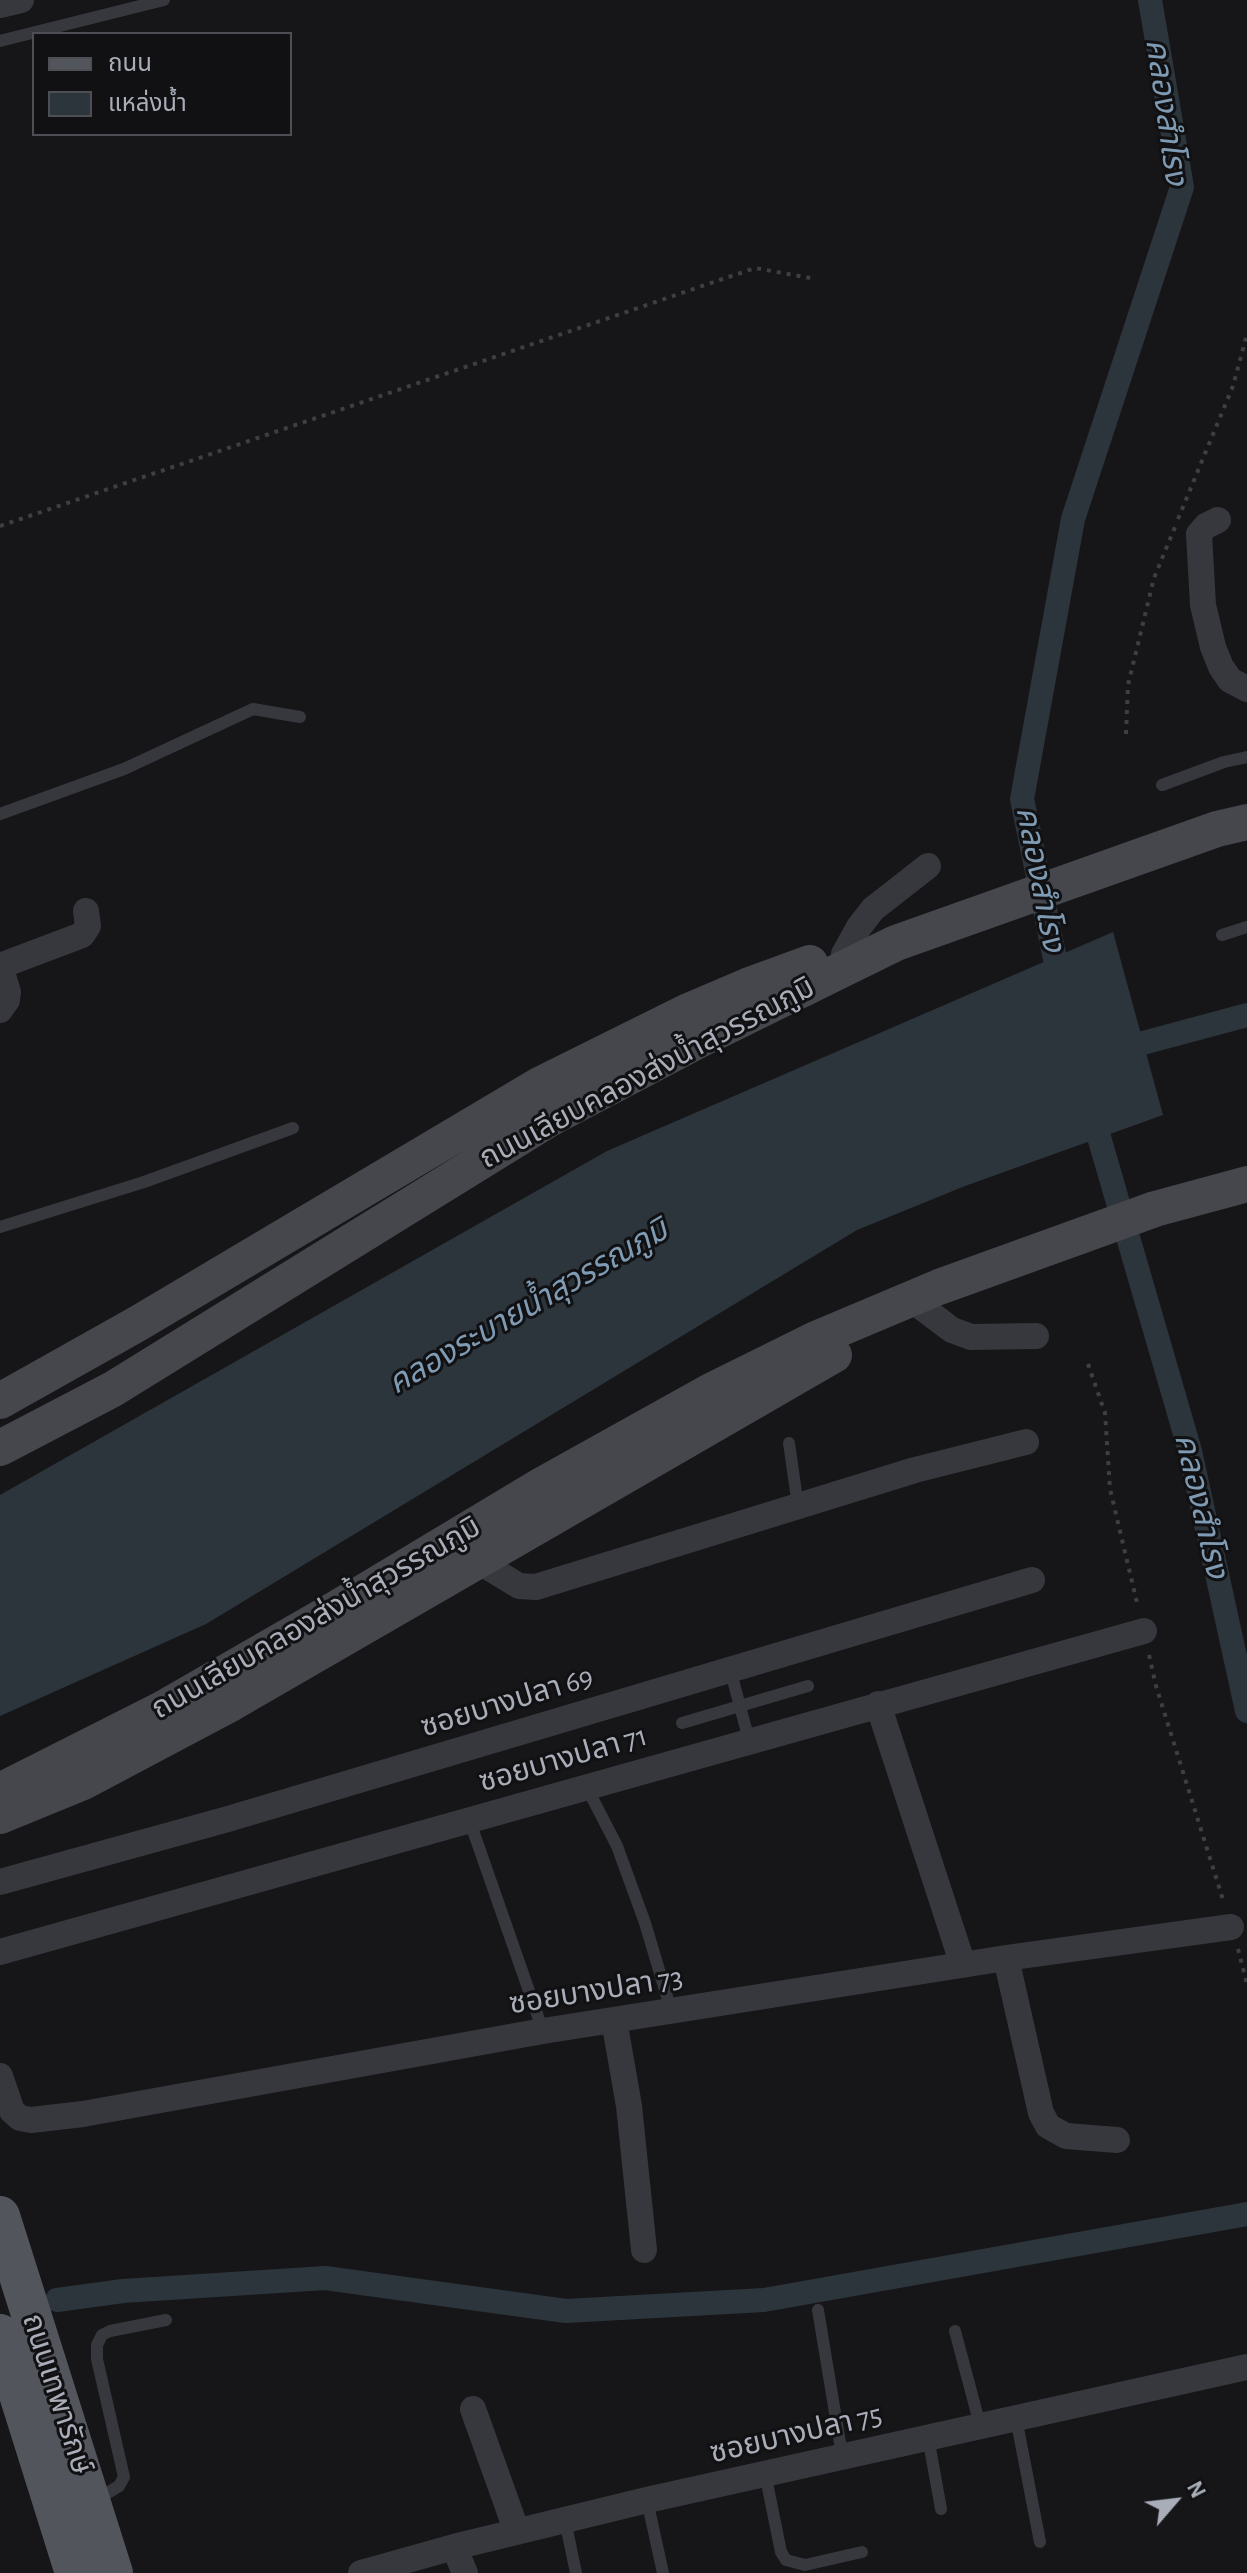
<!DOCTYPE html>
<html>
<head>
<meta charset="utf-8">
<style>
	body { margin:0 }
	#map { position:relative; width:1247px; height:2573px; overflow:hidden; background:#161618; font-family:"Alegreya Sans","Noto Sans Thai",sans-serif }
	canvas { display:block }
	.legend { position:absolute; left:32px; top:32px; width:260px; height:104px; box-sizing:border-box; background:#111113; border:2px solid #4d4f55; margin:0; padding:10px 14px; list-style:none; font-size:24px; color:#a8adb8 }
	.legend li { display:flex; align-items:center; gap:16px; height:40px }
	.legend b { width:40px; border:2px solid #4d4f55 }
	.north { position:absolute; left:1135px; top:2461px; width:80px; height:80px; -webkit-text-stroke:6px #111113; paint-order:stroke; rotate:62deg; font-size:22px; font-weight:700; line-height:32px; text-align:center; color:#a8adb8 }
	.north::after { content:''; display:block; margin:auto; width:28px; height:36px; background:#a8adb8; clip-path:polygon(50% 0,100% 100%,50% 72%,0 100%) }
</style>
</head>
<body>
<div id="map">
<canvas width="1247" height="2573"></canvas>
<ul class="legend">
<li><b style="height:10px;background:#53555c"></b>ถนน</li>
<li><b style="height:22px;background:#2c353c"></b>แหล่งน้ำ</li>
</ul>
<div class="north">N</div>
</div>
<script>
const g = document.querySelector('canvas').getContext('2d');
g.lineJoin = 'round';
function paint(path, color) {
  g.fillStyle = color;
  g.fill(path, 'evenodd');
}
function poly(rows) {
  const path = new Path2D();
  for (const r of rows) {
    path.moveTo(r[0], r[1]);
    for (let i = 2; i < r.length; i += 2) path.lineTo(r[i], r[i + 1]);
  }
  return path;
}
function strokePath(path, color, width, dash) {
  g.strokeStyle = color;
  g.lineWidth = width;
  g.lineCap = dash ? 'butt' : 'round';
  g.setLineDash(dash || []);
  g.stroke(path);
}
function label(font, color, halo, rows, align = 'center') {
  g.font = font + ' "Alegreya Sans","Noto Sans Thai",sans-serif';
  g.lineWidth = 6;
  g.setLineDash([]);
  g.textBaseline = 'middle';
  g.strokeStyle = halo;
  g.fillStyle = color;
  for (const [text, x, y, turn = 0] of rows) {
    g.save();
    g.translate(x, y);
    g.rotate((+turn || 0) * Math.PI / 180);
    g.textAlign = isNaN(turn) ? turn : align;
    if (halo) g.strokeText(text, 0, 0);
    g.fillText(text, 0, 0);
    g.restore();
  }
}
paint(poly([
	[1113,932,1163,1115,965,1186,857,1230,206,1624,0,1716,0,1495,607,1151]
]), '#2c353c');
strokePath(poly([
	[1061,988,1022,799,1073,519,1182,187,1150,0],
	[1113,1051,1247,1015],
	[1090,1106,1190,1451,1247,1711],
	[57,2300,123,2291,325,2278,566,2311,764,2300,1247,2214]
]), '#2c353c', 24);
strokePath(poly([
	[1178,519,1233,386,1247,334],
	[0,526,755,268,816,279],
	[1126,734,1128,685,1154,578,1175,527],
	[1088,1364,1105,1413,1110,1489,1138,1607],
	[1149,1655,1156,1686,1224,1903],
	[1238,1949,1247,1984]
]), '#3d3f44', 4, [4, 6]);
strokePath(poly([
	[0,41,164,0],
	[1162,785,1224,762,1247,757],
	[0,814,124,769,253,709,300,717],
	[1222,935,1247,927],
	[0,1227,144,1182,293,1128],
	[789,1443,798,1506],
	[730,1669,749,1740],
	[682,1723,808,1686],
	[586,1786,617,1846,645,1923,671,2010],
	[469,1819,543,2031],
	[818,2310,842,2455],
	[955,2331,980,2425],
	[1016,2418,1040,2542],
	[928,2437,941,2509],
	[765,2473,781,2552,786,2560,805,2565,862,2552],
	[96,2500,119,2486,124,2477,97,2359,97,2345,102,2335,110,2331,166,2320],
	[647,2500,663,2573],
	[565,2520,576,2573]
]), '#37383d', 12);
strokePath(poly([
	[0,5,21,0],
	[1218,520,1206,526,1199,534,1203,605,1213,647,1221,667,1230,680,1247,689],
	[844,954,859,927,873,909,928,866],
	[0,966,82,935,88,926,86,911],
	[0,966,8,992,7,1000,0,1010],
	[916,1303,952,1330,971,1337,1036,1336],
	[478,1561,519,1586,536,1587,915,1470,1026,1442],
	[878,1704,963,1965],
	[0,1882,228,1819,1032,1580],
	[0,1952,1144,1631],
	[1006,1958,1041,2113,1048,2126,1066,2136,1117,2140],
	[614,2020,629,2106,644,2250],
	[0,2076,12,2111,20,2118,31,2120,83,2114,543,2031,1006,1958,1231,1927],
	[473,2409,517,2532],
	[454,2547,465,2573],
	[361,2573,454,2547,647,2500,1247,2367]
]), '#37383d', 26);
strokePath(poly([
	[0,1401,137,1324,541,1084,686,1012,747,986,810,963],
	[0,1448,113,1389,551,1118,699,1040,896,943,1217,829,1247,822],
	[0,1791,162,1709,327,1614,542,1485,709,1392,818,1338,939,1287,1155,1209,1247,1184],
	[0,1816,83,1782,232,1703,834,1355]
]), '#45474d', 36);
strokePath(poly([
	[0,2216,113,2573],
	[0,2334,75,2573]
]), '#53555c', 40);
label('30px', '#a8adb8', '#111113', [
	["ถนนเลียบคลองส่งน้ำสุวรรณภูมิ",647,1073,-28],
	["ถนนเลียบคลองส่งน้ำสุวรรณภูมิ",316,1618,-30],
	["ซอยบางปลา 69",507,1702,-17],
	["ซอยบางปลา 71",563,1759,-16],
	["ซอยบางปลา 73",596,1991,-9],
	["ถนนเทพารักษ์",57,2394,72],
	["ซอยบางปลา 75",796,2434,-13]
]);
label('italic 32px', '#7f9bb3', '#111113', [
	["คลองสำโรง",1166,112,82],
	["คลองสำโรง",1040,879,79],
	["คลองระบายน้ำสุวรรณภูมิ",528,1307,-30],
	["คลองสำโรง",1201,1506,77]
]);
</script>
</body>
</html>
